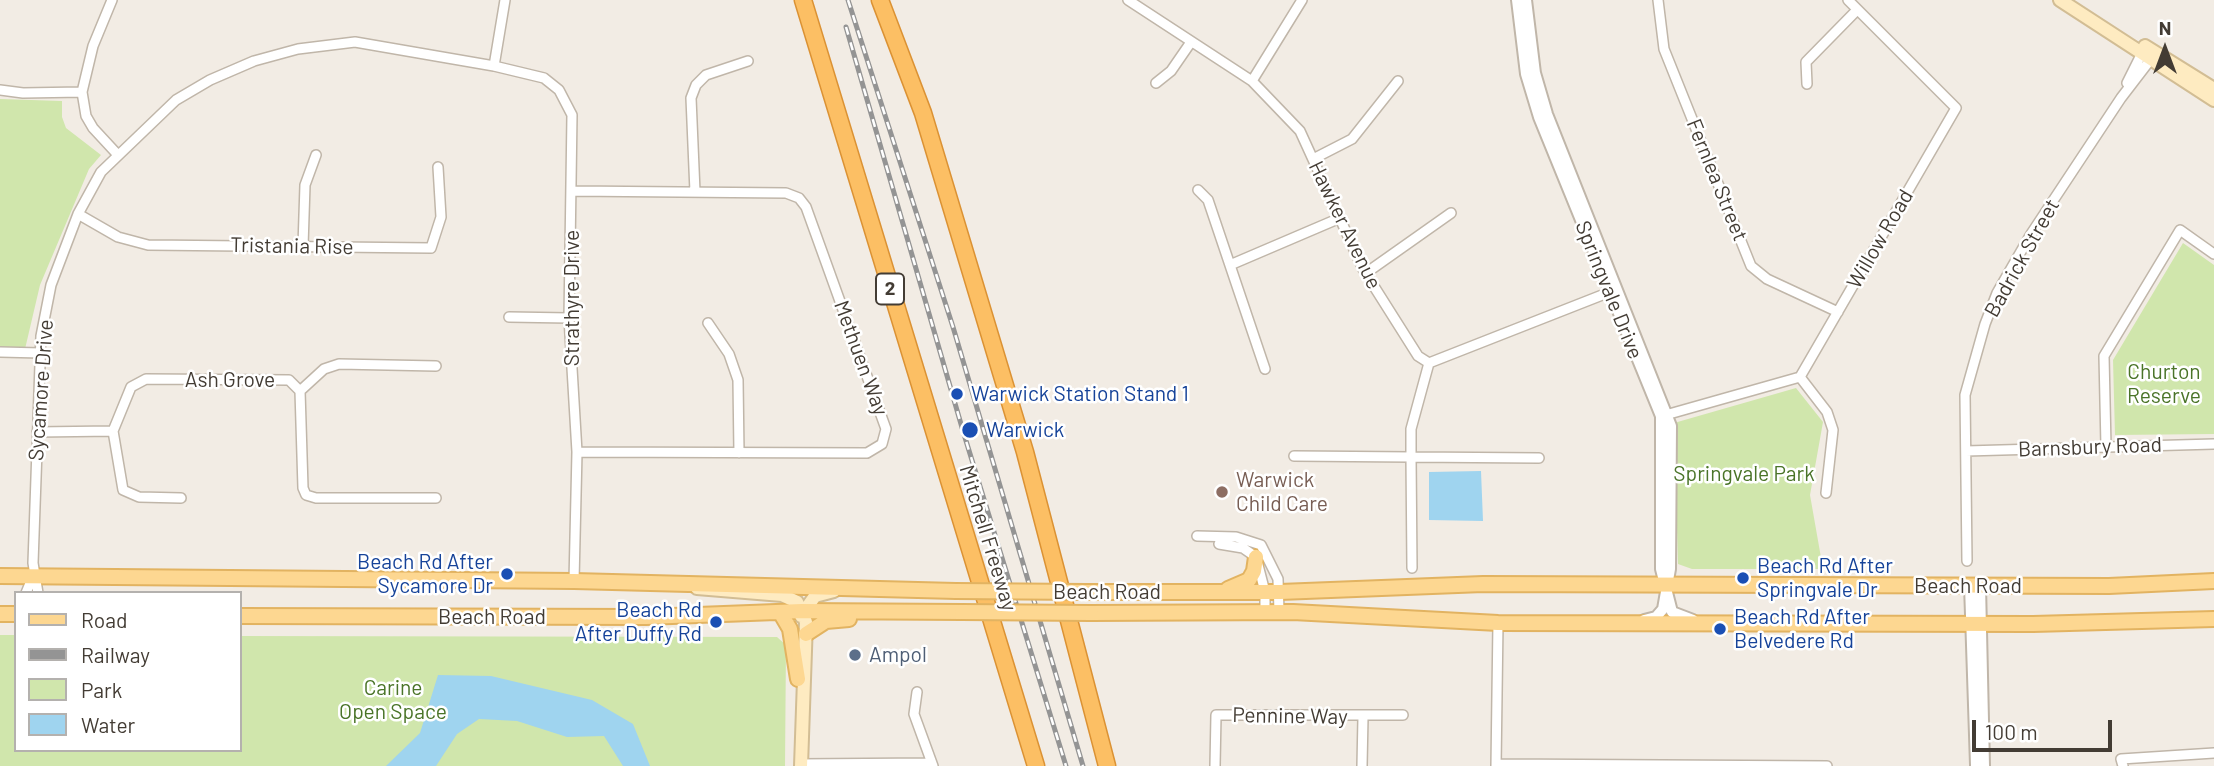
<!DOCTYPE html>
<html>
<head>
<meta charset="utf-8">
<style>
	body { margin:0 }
	#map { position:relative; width:2214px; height:766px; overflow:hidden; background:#f2ece4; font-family:Barlow,sans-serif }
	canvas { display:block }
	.legend { position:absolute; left:14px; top:591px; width:228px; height:161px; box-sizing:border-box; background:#fff; border:2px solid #b4b1ae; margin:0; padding:9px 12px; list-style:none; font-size:21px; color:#433c34 }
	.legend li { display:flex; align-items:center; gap:14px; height:35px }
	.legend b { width:35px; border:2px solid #b4b1ae }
	.north { position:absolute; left:2130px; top:14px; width:70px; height:70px; -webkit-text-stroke:5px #fff; paint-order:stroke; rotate:0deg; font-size:19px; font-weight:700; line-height:28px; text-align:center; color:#433c34 }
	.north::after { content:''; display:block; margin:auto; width:24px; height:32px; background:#433c34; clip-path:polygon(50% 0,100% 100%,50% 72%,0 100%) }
	.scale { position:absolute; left:1972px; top:720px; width:140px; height:32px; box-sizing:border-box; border:4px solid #433c34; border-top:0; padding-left:9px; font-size:21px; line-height:24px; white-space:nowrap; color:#433c34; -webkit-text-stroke:5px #fff; paint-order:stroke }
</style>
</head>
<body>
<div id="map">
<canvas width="2214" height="766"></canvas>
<ul class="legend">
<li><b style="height:9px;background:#fdd791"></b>Road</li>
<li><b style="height:9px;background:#949494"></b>Railway</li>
<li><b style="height:19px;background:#d0e6ac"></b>Park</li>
<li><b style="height:19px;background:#9fd4ef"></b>Water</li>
</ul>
<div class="north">N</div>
<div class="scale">100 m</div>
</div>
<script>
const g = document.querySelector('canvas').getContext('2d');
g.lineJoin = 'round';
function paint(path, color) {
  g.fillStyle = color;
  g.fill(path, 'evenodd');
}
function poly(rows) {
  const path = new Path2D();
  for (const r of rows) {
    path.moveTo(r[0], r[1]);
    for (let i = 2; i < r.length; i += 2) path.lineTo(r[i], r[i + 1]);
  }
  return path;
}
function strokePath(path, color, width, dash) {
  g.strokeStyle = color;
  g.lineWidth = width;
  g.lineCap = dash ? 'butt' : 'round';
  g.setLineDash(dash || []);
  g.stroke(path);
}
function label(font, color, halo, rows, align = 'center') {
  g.font = font + ' Barlow,sans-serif';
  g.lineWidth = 5;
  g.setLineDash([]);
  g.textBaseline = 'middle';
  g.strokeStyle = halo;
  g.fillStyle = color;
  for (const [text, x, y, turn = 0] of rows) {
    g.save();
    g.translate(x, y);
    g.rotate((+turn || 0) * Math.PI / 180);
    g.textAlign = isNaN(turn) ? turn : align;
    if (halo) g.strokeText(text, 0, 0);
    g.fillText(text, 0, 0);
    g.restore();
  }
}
paint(poly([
	[0,99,62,101,62,117,66,128,101,155,89,169,40,285,25,349,0,348],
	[2183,243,2214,265,2214,434,2115,435,2113,360],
	[1796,388,1823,422,1810,495,1823,569,1692,569,1678,564,1674,423],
	[0,635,16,635,16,750,240,750,240,636,777,637,786,645,785,766,0,766]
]), '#d0e6ac');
paint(poly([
	[1481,471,1483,521,1429,520,1429,472],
	[438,675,491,676,592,700,633,724,650,766,623,766,604,736,567,737,517,721,479,719,457,734,436,766,386,766,420,733]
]), '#9fd4ef');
const minor = poly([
	[112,0,93,46,82,92,86,116,93,128,118,155],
	[1128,0,1252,81,1300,131,1363,269,1418,356,1429,363,1615,290],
	[1658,0,1664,49,1751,266,1767,279,1838,312],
	[494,66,544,78,559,90,572,115,569,318,577,452,574,581],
	[1252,81,1302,0],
	[1156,83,1171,71,1191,42],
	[2127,83,2144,49],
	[1807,84,1806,62,1857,10],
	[0,90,23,93,82,92],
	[1313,159,1352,139,1398,81],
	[1198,190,1208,200,1265,369],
	[573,191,786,193,799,198,806,207,886,429,882,444,867,453,577,452],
	[695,192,691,98,696,85,706,75,748,61],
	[78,214,118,237,148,245,431,248,441,217,438,167],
	[303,246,305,185,316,155],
	[1230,265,1340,218],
	[1366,273,1451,213],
	[509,317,569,318],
	[708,323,729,354,738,380,739,453],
	[0,352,41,353],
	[1429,363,1411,429,1411,457,1539,458],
	[1800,377,1827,412,1833,430,1826,493],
	[300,391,324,369,339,364,436,366],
	[1662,416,1800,377,1956,108,1848,0],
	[113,431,123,490,139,497,181,498],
	[37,432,113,431,131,387,146,379,289,380,300,391,303,488,306,495,316,498,436,498],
	[2106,447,2104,356,2180,230,2214,254],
	[1966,451,2214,444],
	[1294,456,1411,457,1412,568],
	[1197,536,1236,537,1261,545,1278,579,1279,612],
	[1219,544,1243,548,1256,557,1265,592,1265,612],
	[1967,561,1965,395,1985,324,1997,293,2031,234,2121,98,2154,55],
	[26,593,33,576],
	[38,593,33,563,41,336,51,285,78,214,101,172,176,100,210,80,254,61,298,49,355,42,494,66,505,0],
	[917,692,914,714,933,766],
	[801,764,931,763],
	[1497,764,1827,766],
	[1215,766,1216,715,1403,715],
	[1362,766,1363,717],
	[1496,766,1498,623],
	[2123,766,2121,759,2214,753]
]);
const tertiary = poly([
	[1517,0,1526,74,1539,117,1661,416,1661,569,1672,612,1693,620],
	[1526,0,1535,73,1547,114,1671,426,1670,569,1663,609,1656,617,1644,620],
	[1970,585,1976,765],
	[1980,585,1984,766]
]);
const secondary = poly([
	[2060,0,2214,100],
	[2145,46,2214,89],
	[697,588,782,595,797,602,806,622,801,766],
	[801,616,815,596,834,591]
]);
const primary = poly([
	[0,576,574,581,956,591],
	[1228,589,1249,580,1254,571,1256,557],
	[1086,592,1280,592,1483,584,2109,586,2214,581],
	[780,612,790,629,798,679],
	[1091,613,1293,612,1498,623,2033,624,2214,619],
	[0,614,16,614],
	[240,616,646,617,802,611,962,612],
	[806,634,826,621,849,619]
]);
const motorway = poly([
	[803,0,1036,766],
	[880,0,923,113,1025,452,1107,766]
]);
strokePath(minor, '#c0b6a9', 12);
strokePath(tertiary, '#c0b6a9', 14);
strokePath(secondary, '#d2bd94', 16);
strokePath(primary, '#e2b361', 18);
strokePath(motorway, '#db9234', 19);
strokePath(minor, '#fff', 9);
strokePath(tertiary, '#fff', 10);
strokePath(secondary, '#feebc1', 12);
strokePath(primary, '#fdd791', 14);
strokePath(motorway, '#fcbf64', 16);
const rail = poly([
	[848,0,953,327,1083,766],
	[846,27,963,431,1066,766]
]);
strokePath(rail, '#949494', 5);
strokePath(rail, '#fff', 2.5, [8]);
const primaryBridge = poly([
	[956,591,1086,592],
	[962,612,1091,613]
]);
strokePath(primaryBridge, '#e2b361', 18, []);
strokePath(primaryBridge, '#fdd791', 14);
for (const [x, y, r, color] of [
	[957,394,7,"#1a4fb4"],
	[970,430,9,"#1a4fb4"],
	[1222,492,7,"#8d6e63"],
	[507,574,7,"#1a4fb4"],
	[1743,578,7,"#1a4fb4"],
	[716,622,7,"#1a4fb4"],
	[1720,629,7,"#1a4fb4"],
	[855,655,7,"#5c6f8a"]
]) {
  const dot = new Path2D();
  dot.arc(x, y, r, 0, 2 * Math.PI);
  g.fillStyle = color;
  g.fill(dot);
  strokePath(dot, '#fff', 2.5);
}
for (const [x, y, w] of [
	[890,289,28]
]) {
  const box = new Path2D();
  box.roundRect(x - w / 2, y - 15.5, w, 31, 5);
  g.fillStyle = '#fff';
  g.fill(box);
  strokePath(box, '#433c34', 2);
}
label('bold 19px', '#433c34', null, [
	["2",890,289]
]);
label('21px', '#433c34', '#fff', [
	["Fernlea Street",1717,180,68],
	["Hawker Avenue",1345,225,64],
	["Willow Road",1880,239,-60],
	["Tristania Rise",292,246,1],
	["Badrick Street",2022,258,-61],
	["Springvale Drive",1609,290,68],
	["Strathyre Drive",572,298,-90],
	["Methuen Way",861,358,70],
	["Ash Grove",230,380],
	["Sycamore Drive",41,390,-86],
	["Barnsbury Road",2090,447,-2],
	["Mitchell Freeway",988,538,73],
	["Beach Road",1968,586],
	["Beach Road",1107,592],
	["Beach Road",492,617],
	["Pennine Way",1290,716,1]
]);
label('21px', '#4a7428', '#fff', [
	["Churton",2164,372],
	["Reserve",2164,396],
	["Springvale Park",1744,474],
	["Carine",393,688],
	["Open Space",393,712]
]);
label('21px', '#164399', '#fff', [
	["Warwick Station Stand 1",971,394],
	["Warwick",986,430],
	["Beach Rd After",493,562,"right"],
	["Sycamore Dr",493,586,"right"],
	["Beach Rd After",1757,566],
	["Springvale Dr",1757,590],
	["Beach Rd",702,610,"right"],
	["After Duffy Rd",702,634,"right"],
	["Beach Rd After",1734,617],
	["Belvedere Rd",1734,641]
], 'left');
label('21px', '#785e54', '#fff', [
	["Warwick",1236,480],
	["Child Care",1236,504]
], 'left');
label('21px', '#4e5e75', '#fff', [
	["Ampol",869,655]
], 'left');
</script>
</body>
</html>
